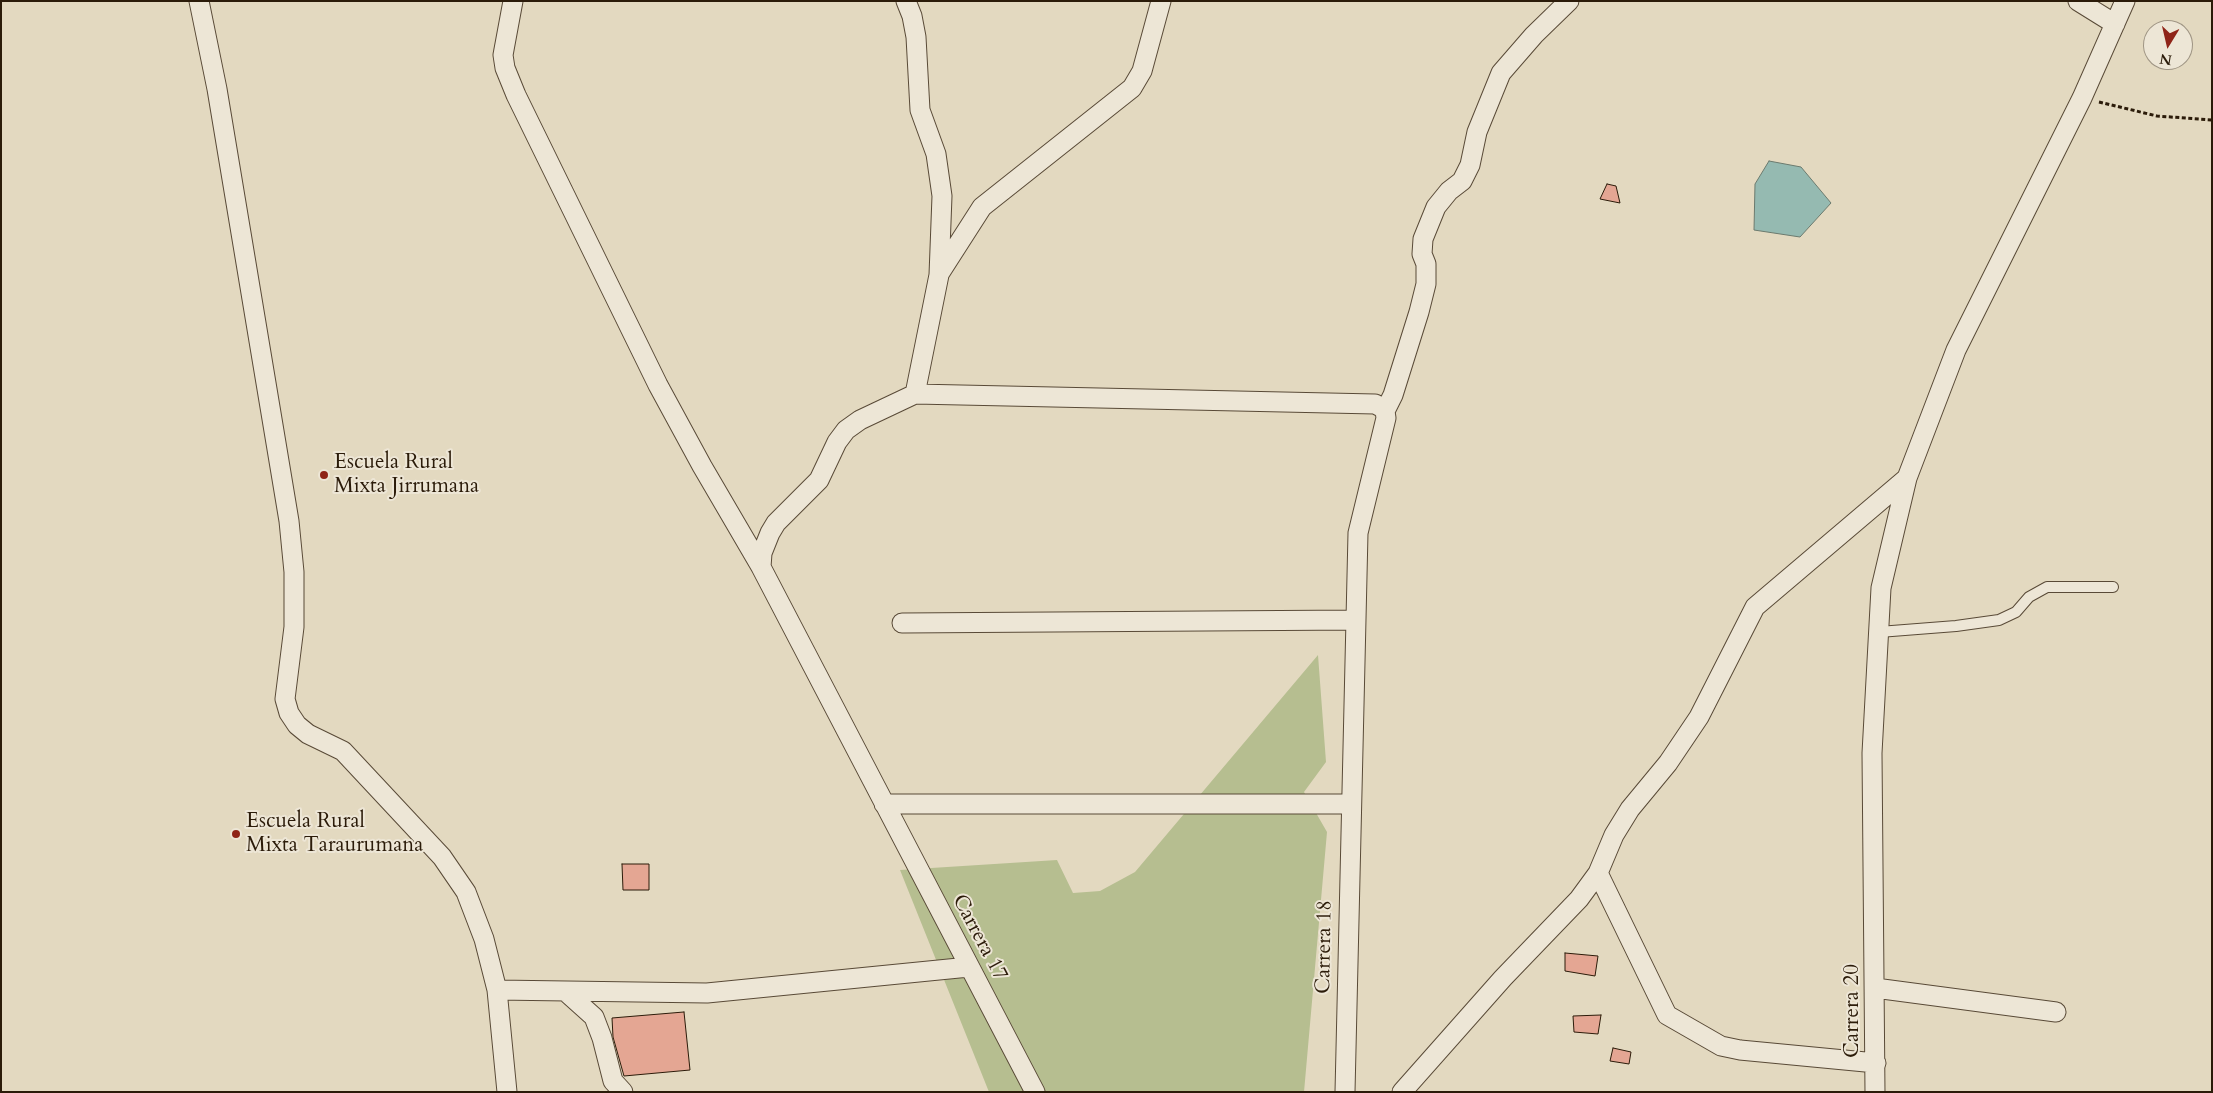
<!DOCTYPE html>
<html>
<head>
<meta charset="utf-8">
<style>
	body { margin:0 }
	#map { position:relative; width:2213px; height:1093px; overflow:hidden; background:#e3d9c0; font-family:Cardo,serif }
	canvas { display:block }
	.frame { position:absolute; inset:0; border:2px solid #2b1b09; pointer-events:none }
	.north { position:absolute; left:2143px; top:20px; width:50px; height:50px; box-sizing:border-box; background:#ede6d6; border:1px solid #9f9584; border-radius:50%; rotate:189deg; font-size:14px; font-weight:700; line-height:20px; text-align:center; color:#2b1b09 }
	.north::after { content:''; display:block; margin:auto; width:18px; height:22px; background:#8f2418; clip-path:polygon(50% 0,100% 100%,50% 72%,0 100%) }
</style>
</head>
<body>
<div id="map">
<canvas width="2213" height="1093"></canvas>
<div class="frame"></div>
<div class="north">N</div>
</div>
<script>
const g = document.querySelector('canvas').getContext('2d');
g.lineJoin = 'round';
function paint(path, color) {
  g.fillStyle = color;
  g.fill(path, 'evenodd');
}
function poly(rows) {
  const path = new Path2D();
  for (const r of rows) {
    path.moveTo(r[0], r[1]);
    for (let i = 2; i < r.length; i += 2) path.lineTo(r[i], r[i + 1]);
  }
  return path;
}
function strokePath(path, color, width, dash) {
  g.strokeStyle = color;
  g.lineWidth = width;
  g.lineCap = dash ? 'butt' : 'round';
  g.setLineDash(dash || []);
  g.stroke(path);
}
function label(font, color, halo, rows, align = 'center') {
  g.font = font + ' Cardo,serif';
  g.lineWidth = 4;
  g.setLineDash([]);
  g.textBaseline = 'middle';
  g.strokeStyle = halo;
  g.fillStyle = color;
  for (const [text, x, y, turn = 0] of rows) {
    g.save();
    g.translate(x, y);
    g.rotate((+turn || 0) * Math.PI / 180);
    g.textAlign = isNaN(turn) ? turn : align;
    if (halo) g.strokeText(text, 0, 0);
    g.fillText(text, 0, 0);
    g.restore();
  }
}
paint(poly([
	[1318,655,1326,762,1304,792,1327,832,1304,1092,989,1092,900,870,1057,860,1073,893,1100,891,1135,872]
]), '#b6be90');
const water = poly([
	[1769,161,1801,167,1831,203,1800,237,1754,230,1755,184,1769,161]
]);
paint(water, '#95bab1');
strokePath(water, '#6b7a6e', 1);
const building = poly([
	[1607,184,1616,186,1620,203,1600,199,1607,184],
	[622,864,649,864,649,890,623,890,622,864],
	[1565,953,1598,956,1595,976,1565,971,1565,953],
	[684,1012,690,1070,624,1076,613,1037,612,1018,684,1012],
	[1601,1015,1598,1034,1574,1032,1573,1016,1601,1015],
	[1613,1048,1631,1052,1629,1064,1610,1061,1613,1048]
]);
paint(building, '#e4a693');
strokePath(building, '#2b1b09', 1);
const service = poly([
	[1879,632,1956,626,1999,620,2016,612,2029,597,2047,587,2113,587]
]);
const minor = poly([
	[199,1,217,89,289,521,294,572,294,627,285,699,289,713,297,725,308,734,343,751,442,857,466,892,484,939,497,990,507,1092],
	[513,1,503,55,505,68,516,95,658,385,702,466,761,567,1035,1092],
	[906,1,912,16,916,37,920,110,936,154,942,196,939,275,915,394],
	[2078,1,2115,24],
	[939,274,982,207,1132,88,1142,71,1161,1],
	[1385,411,1393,395,1419,312,1426,284,1426,264,1422,254,1423,239,1436,207,1449,191,1462,181,1470,165,1477,132,1501,73,1534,35,1569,1],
	[761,567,762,553,770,533,776,523,819,480,837,442,846,430,860,420,915,394,1375,404,1381,407,1385,411,1386,418,1358,533,1345,1092],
	[902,623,1356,620],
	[884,804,1350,804],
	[1598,873,1667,1015,1721,1046,1740,1050,1876,1063],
	[1875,988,2056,1012],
	[497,990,707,993,969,967],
	[565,991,594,1017,602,1038,613,1081,623,1092],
	[1402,1092,1503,978,1579,899,1598,873,1614,835,1630,809,1668,763,1699,717,1755,607,1907,478],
	[1875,1092,1872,753,1881,588,1907,478,1956,350,2082,98,2125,1]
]);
strokePath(service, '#594a37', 12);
strokePath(minor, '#594a37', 21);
strokePath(poly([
	[2099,102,2157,116,2212,120]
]), '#2b1b09', 3, [4, 2.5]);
strokePath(service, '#ede6d6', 10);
strokePath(minor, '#ede6d6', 19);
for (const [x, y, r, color] of [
	[324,475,5,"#8f2418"],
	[236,834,5,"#8f2418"]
]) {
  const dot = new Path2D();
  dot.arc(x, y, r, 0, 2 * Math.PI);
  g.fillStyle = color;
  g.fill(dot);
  strokePath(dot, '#ede6d6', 2);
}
label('21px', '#2b1b09', '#ede6d6', [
	["Escuela Rural",334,463],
	["Mixta Jirrumana",334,487],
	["Escuela Rural",246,822],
	["Mixta Taraurumana",246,846]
], 'left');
label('21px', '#2b1b09', '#ede6d6', [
	["Carrera 17",979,938,62],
	["Carrera 18",1325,947,-89],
	["Carrera 20",1853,1011,-90]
]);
</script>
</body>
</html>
